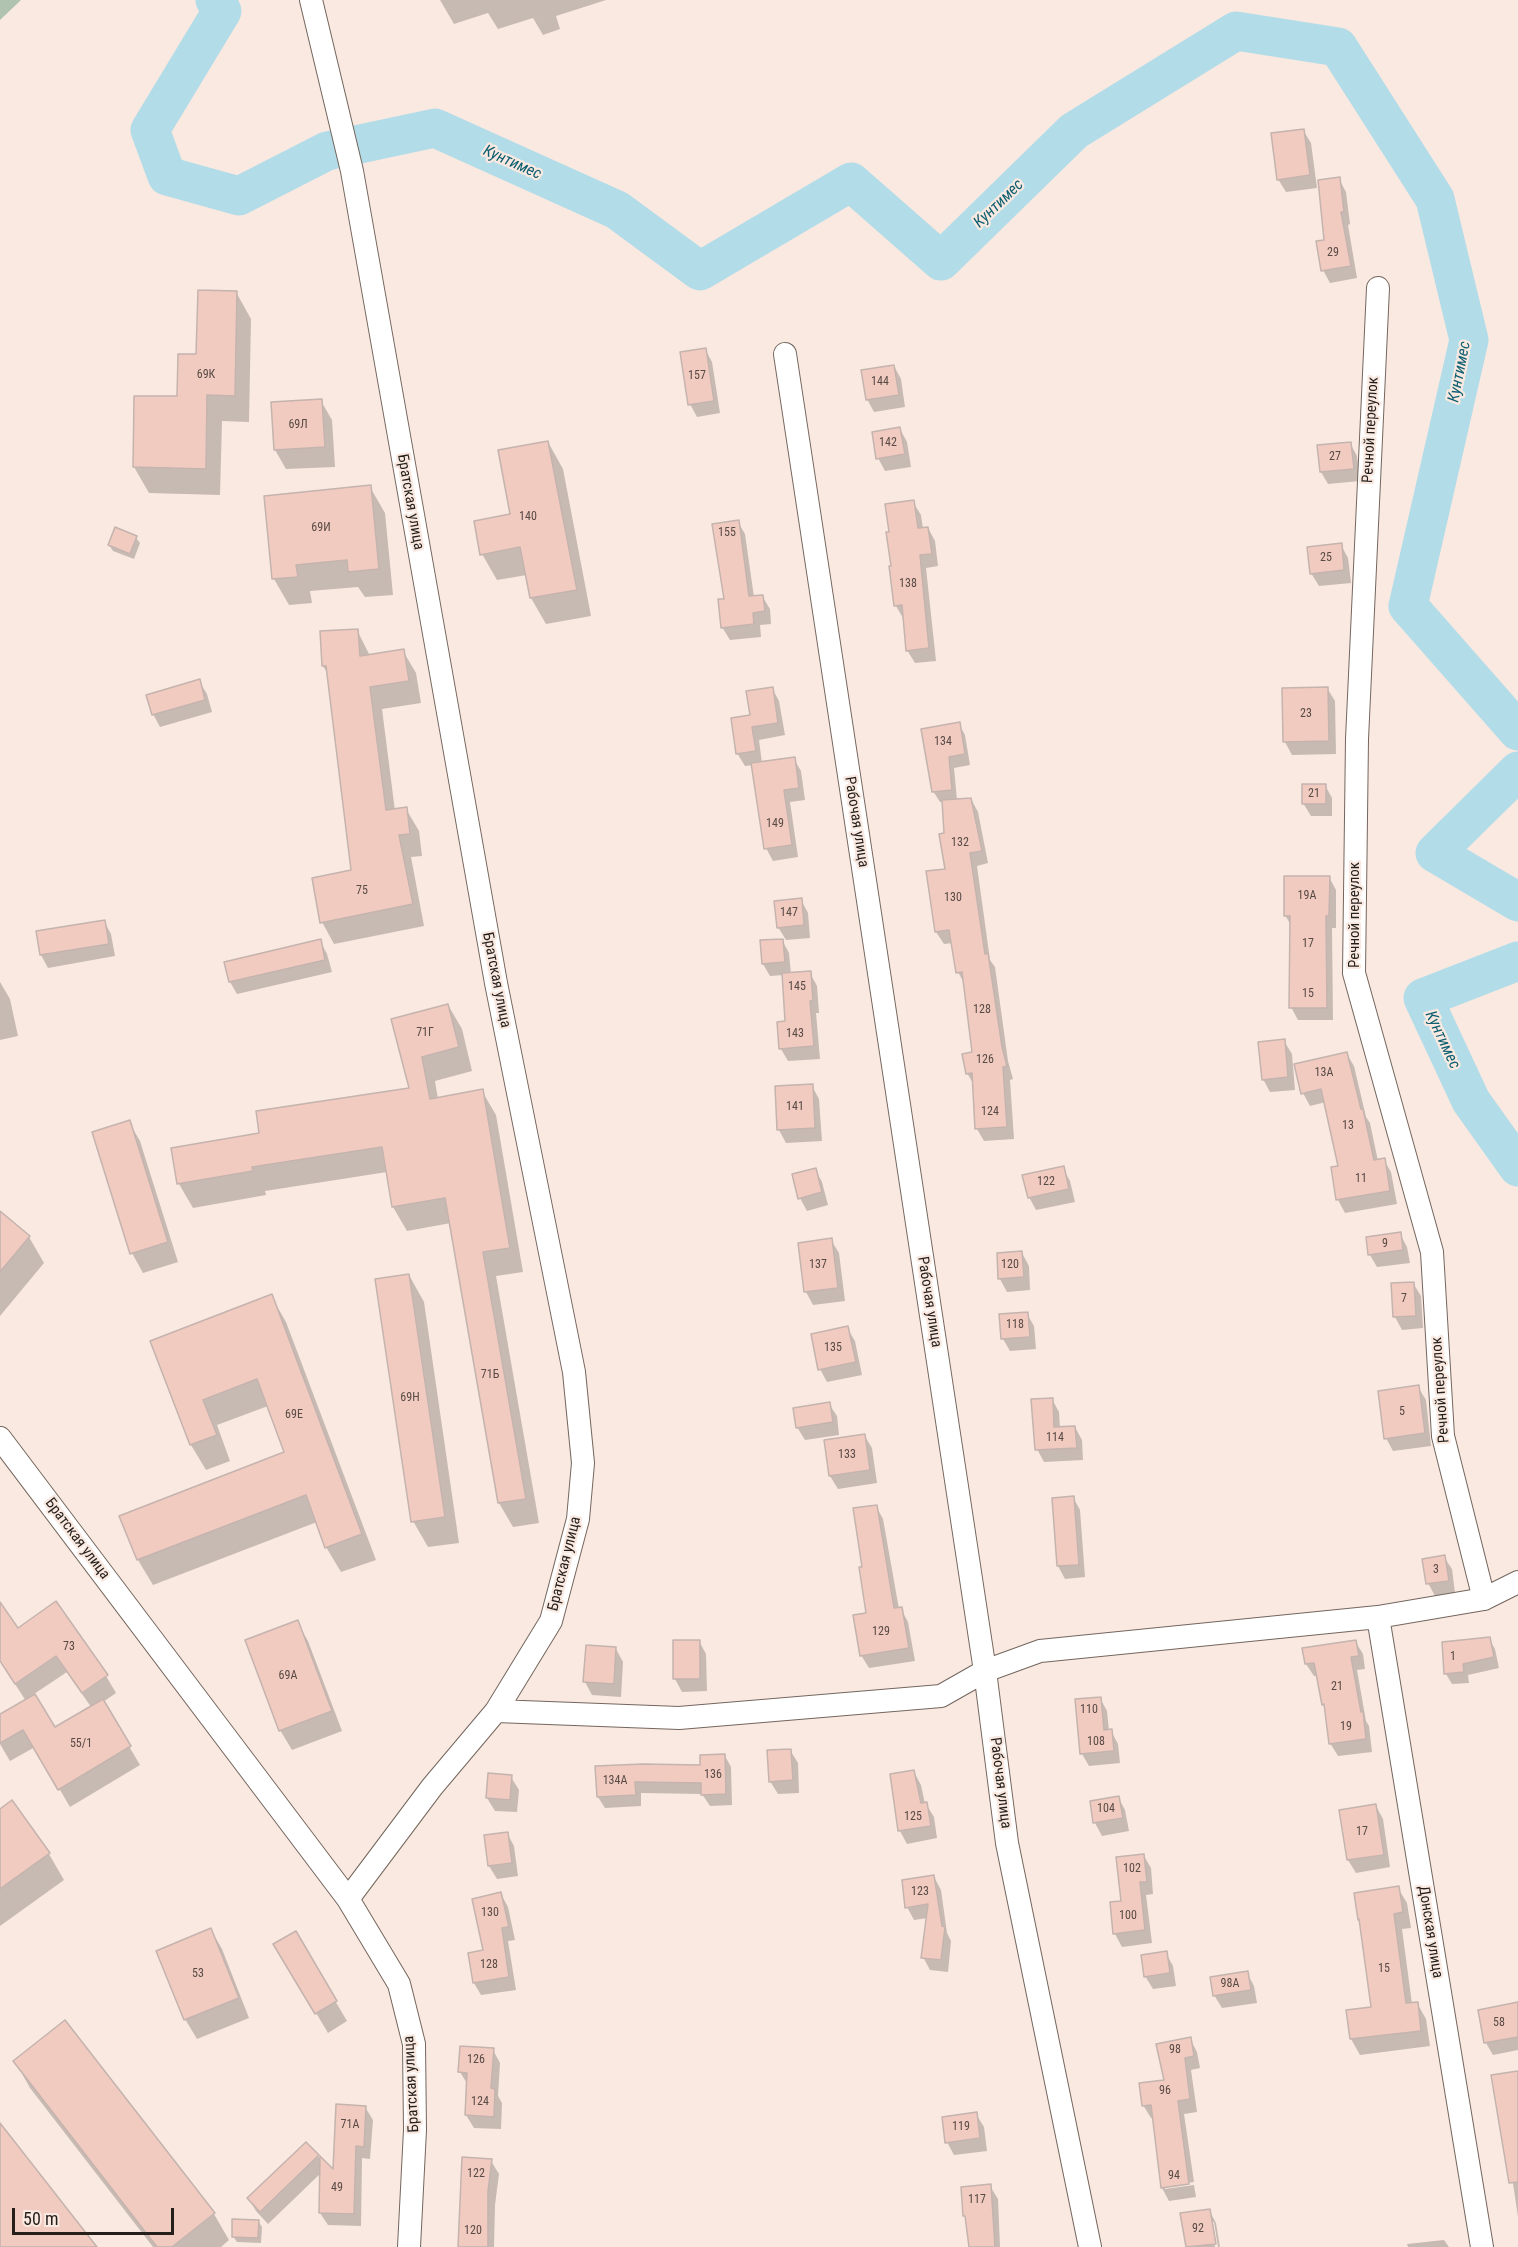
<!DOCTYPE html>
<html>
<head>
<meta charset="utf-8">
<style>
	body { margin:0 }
	#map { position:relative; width:1518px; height:2247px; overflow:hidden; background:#f9e9e0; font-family:"Roboto Condensed",sans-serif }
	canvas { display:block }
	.scale { position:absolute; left:12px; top:2208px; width:162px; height:27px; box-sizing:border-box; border:3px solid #251f1c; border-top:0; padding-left:8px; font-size:18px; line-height:21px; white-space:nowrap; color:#251f1c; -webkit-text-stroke:4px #f9e9e0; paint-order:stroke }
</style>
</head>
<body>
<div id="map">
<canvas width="1518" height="2247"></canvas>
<div class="scale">50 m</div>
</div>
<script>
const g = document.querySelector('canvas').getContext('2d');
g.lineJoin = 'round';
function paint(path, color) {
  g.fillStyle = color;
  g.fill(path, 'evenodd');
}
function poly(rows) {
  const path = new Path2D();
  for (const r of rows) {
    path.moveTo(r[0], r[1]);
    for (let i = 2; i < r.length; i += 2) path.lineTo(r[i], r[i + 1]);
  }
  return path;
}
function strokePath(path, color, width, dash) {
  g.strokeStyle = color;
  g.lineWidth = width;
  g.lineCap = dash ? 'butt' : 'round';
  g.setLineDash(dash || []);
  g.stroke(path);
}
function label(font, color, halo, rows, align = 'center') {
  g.font = font + ' "Roboto Condensed",sans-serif';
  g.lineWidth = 4.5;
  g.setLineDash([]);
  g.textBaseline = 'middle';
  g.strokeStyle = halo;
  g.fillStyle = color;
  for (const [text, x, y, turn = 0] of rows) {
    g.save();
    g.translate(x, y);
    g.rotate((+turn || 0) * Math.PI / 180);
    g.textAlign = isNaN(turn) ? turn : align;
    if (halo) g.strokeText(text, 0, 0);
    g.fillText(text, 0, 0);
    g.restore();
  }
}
paint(poly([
	[0,0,21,0,0,20]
]), '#b0c2b0');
paint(poly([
	[440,0,606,0,556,16,560,29,543,35,533,18,498,29,488,13,454,24],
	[1303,130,1311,143,1317,188,1286,192,1278,179],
	[1339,179,1346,192,1350,224,1348,225,1357,278,1330,283,1323,270,1326,241],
	[236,292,251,319,249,422,222,421,220,495,149,493,134,467,178,398,198,356],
	[705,349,712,362,720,413,697,417,690,404],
	[894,366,901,379,905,407,874,412,867,399],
	[321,401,332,420,335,467,286,469,275,450],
	[900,429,907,442,911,467,885,471,878,458],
	[548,442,563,469,591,616,546,624,531,598,527,575,497,580,482,554,512,515],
	[1350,443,1357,456,1360,481,1328,484,1321,472],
	[370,487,385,513,393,595,365,597,358,587,310,591,312,603,289,605,274,579],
	[913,502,921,515,923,529,928,528,935,541,938,566,926,568,936,661,915,663,907,650,903,618,896,606,891,533],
	[738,522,745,534,754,597,762,596,770,609,771,624,760,625,761,637,730,640,722,627],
	[116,529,136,538,140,543,134,559,113,551,109,545],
	[1341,545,1348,558,1351,583,1319,586,1311,573],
	[357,630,370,656,403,651,416,673,421,703,382,709,395,811,406,809,419,831,422,856,411,857,424,926,334,944,322,922,353,871,328,674,323,666],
	[199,681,207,694,212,712,160,727,153,714],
	[772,688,779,701,785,735,759,740,762,763,794,759,801,771,805,800,790,802,798,857,773,861,766,848,753,765,745,766,737,753,752,716],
	[1327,688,1335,701,1336,754,1292,755,1285,742],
	[959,724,965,735,970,765,954,768,957,800,971,799,978,812,988,863,977,866,990,960,995,967,1008,1061,1013,1079,1010,1080,1014,1139,984,1141,977,1129,974,1085,967,1073,974,1054,965,985,958,972,953,943,944,944,936,932,947,870,943,802,940,802,933,791],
	[1325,785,1332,798,1332,816,1311,816,1303,803],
	[1329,877,1336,890,1336,928,1332,928,1333,1020,1298,1020,1291,1007,1292,927,1285,915],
	[801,900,808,913,810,938,786,940,778,927],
	[104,921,111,934,115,956,48,968,41,955,37,933],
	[782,940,789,953,791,974,810,973,817,986,819,1013,816,1013,820,1059,788,1061,781,1049,787,1022,784,975,770,976,763,964],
	[320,941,327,954,332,972,237,994,230,982],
	[0,982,10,999,18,1036,0,1040],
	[448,1005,462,1029,472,1071,435,1081,438,1099,482,1091,496,1115,523,1272,496,1276,539,1523,513,1527,499,1503,451,1223,407,1231,393,1207,387,1172,265,1191,266,1195,193,1208,179,1184,172,1150,261,1134,411,1089,393,1020],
	[1284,1041,1292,1054,1295,1090,1270,1092,1263,1079],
	[1346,1053,1354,1066,1366,1117,1370,1123,1378,1161,1384,1160,1391,1172,1397,1204,1345,1213,1338,1200,1333,1168,1339,1167,1326,1102,1310,1106,1303,1093],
	[812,1086,819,1099,822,1141,786,1143,779,1130,776,1088],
	[129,1122,140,1141,178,1262,143,1273,132,1253],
	[1063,1168,1070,1181,1075,1202,1036,1210,1029,1197],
	[815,1169,822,1182,828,1205,807,1211,800,1198],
	[0,1213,29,1237,44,1263,0,1316],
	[1400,1234,1407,1247,1410,1263,1377,1267,1370,1255],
	[831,1240,839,1253,845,1301,813,1305,806,1292],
	[1022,1253,1029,1266,1030,1290,1007,1292,1000,1279],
	[409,1275,424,1302,459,1543,428,1547,413,1521],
	[1413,1283,1421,1296,1423,1328,1402,1330,1395,1317],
	[271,1296,286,1322,376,1560,341,1572,326,1547,317,1522,153,1585,138,1560,121,1516,286,1453,268,1406,217,1425,230,1461,206,1470,191,1445,152,1342],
	[1027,1314,1034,1326,1036,1349,1010,1351,1003,1339],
	[847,1328,855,1341,862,1375,827,1382,820,1369],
	[1418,1387,1426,1400,1431,1446,1393,1451,1386,1438],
	[1052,1399,1059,1412,1060,1428,1075,1427,1082,1440,1083,1460,1044,1462,1037,1449],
	[829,1404,837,1416,839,1435,805,1440,797,1427],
	[864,1435,872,1448,877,1483,838,1489,830,1476,826,1441],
	[1073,1497,1080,1510,1085,1577,1065,1579,1058,1566],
	[876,1506,883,1519,899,1609,901,1609,908,1622,915,1661,869,1668,861,1655,867,1614,864,1568],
	[1444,1557,1452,1569,1455,1593,1435,1596,1428,1583],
	[297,1622,308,1641,342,1731,292,1750,280,1730],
	[0,1624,106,1676,116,1693,103,1702,140,1765,70,1807,35,1747,10,1761,0,1744,0,1716,26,1701,0,1661],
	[67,1672,91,1707,54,1730,34,1694],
	[1489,1639,1495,1649,1499,1668,1468,1675,1469,1683,1452,1684,1446,1674],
	[699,1641,706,1654,707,1691,682,1692,675,1679],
	[1355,1641,1363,1654,1365,1669,1357,1670,1366,1721,1369,1726,1372,1752,1338,1756,1330,1743,1326,1709,1323,1704,1318,1676,1314,1676,1306,1664],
	[616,1649,623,1662,621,1697,592,1695,585,1682],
	[1100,1698,1107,1711,1109,1731,1111,1731,1118,1744,1120,1763,1089,1766,1082,1754],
	[790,1750,798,1763,799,1793,778,1794,770,1781],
	[725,1756,731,1767,732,1805,710,1806,702,1794,641,1793,641,1806,605,1808,598,1797,597,1768,702,1767],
	[914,1772,921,1785,925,1804,926,1804,934,1817,937,1838,907,1844,900,1831,892,1776],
	[511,1777,519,1790,517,1812,495,1811,487,1798],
	[1118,1797,1125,1810,1129,1831,1102,1836,1095,1823,1091,1802],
	[1376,1806,1383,1819,1390,1867,1356,1873,1348,1860,1341,1811],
	[0,1811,49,1854,64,1880,0,1926],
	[507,1833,514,1846,518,1876,497,1879,489,1866],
	[1144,1856,1151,1868,1153,1894,1146,1895,1152,1943,1122,1947,1115,1934,1111,1904,1122,1902],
	[934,1877,941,1890,947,1933,951,1941,948,1972,930,1970,923,1957,928,1918,914,1920,907,1907],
	[1398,1888,1407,1903,1411,1928,1402,1929,1412,2004,1417,2003,1426,2019,1430,2046,1360,2055,1351,2039,1348,2012,1373,2009,1361,1923,1355,1895],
	[501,1894,508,1907,515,1940,508,1941,516,1990,481,1995,474,1983],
	[211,1930,222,1949,249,2018,197,2039,185,2019],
	[295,1933,347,2021,328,2033,275,1944],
	[1166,1953,1173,1966,1176,1986,1153,1989,1145,1976],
	[1247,1973,1254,1986,1257,2003,1222,2008,1214,1995],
	[1518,2004,1518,2050,1493,2055,1486,2043],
	[65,2022,214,2214,229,2240,221,2247,153,2247,30,2088,15,2061],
	[1190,2039,1197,2052,1200,2068,1191,2070,1197,2112,1184,2114,1194,2182,1165,2186,1165,2189,1194,2185,1196,2197,1169,2201,1162,2188,1154,2118,1151,2118,1143,2105,1165,2081],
	[493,2050,500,2063,498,2096,502,2103,501,2129,474,2128,466,2115,468,2085,460,2072],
	[1518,2072,1518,2217,1511,2170],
	[365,2107,373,2120,370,2159,362,2158,361,2226,328,2225,320,2213,321,2173,268,2224,256,2211,249,2199,306,2144,334,2173],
	[976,2114,984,2127,987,2151,954,2155,947,2142],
	[491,2161,499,2174,495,2205,494,2247,460,2247],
	[990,2186,998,2199,1000,2247,970,2247,967,2221,965,2216],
	[1209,2210,1216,2223,1220,2247,1218,2247,1214,2222,1210,2222,1215,2247,1188,2247,1182,2214],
	[258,2221,262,2227,261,2243,237,2242,233,2236],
	[1444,2240,1449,2247,1408,2247,1407,2244]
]), '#0003');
strokePath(poly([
	[215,0,222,11,150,130,167,176,239,196,327,151,435,128,617,210,700,271,851,182,941,261,1074,131,1236,31,1338,47,1435,199,1469,340,1408,606,1518,731],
	[1518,771,1435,853,1518,902],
	[1518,961,1423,998,1471,1101,1518,1167]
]), '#b3dce9', 39);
const building = poly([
	[1304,129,1310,175,1277,180,1271,133,1304,129],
	[1340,177,1344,212,1341,212,1351,266,1321,271,1316,241,1324,240,1318,180,1340,177],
	[198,290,237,291,235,396,207,395,206,469,133,467,134,396,177,396,178,354,196,354,198,290],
	[706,348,714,401,688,405,680,352,706,348],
	[894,365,899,395,866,400,861,370,894,365],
	[322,399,325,447,274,450,271,402,322,399],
	[900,427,905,454,876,459,872,432,900,427],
	[548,441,577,590,530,598,520,547,480,555,474,521,510,514,498,450,548,441],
	[1351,442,1354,469,1320,472,1317,445,1351,442],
	[371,485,379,569,348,572,347,560,296,565,298,577,272,579,264,496,371,485],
	[914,500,918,528,928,527,932,554,920,555,929,648,906,651,902,605,894,606,889,566,891,566,886,532,889,532,885,504,914,500],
	[739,520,749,596,763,595,765,611,753,613,754,624,721,628,718,599,724,599,712,524,739,520],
	[115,527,137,536,130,554,108,545,115,527],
	[1342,543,1344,570,1310,574,1307,547,1342,543],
	[358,629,360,656,404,649,409,681,370,687,386,810,407,807,410,834,399,835,413,904,320,923,312,878,351,870,326,666,322,666,320,631,358,629],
	[200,679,205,700,152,715,146,695,200,679],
	[773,687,778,723,752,727,756,751,736,754,731,718,750,715,746,691,773,687],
	[1328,687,1329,741,1283,742,1282,688,1328,687],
	[960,722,965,754,949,757,952,790,932,792,921,729,960,722],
	[795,757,799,788,784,790,792,845,764,849,751,763,795,757],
	[1302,784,1326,784,1326,804,1302,804,1302,784],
	[971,798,982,851,970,853,985,954,988,953,1002,1047,1007,1066,1003,1067,1007,1127,975,1129,972,1073,966,1074,962,1054,972,1052,962,972,956,973,949,930,935,932,926,871,945,869,939,834,944,833,942,800,971,798],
	[1284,876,1330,876,1329,916,1326,916,1327,1008,1289,1008,1290,916,1284,916,1284,876],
	[802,898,804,925,777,928,774,901,802,898],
	[105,920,109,944,40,955,36,931,105,920],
	[321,939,325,960,229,982,224,962,321,939],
	[783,939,785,962,762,964,760,940,783,939],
	[811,971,813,1001,810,1001,814,1046,779,1049,777,1022,785,1021,782,973,811,971],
	[448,1004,459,1047,422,1057,430,1099,483,1089,510,1248,483,1252,526,1499,498,1503,445,1198,392,1207,382,1147,252,1167,253,1171,177,1184,171,1148,259,1133,256,1111,409,1088,391,1019,448,1004],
	[1285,1039,1288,1077,1262,1080,1258,1042,1285,1039],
	[1347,1052,1361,1109,1363,1109,1374,1160,1385,1158,1390,1191,1336,1200,1331,1167,1338,1166,1321,1089,1301,1094,1294,1064,1347,1052],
	[813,1084,815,1128,777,1130,775,1086,813,1084],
	[130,1120,168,1242,130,1254,92,1132,130,1120],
	[1064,1166,1069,1189,1028,1198,1022,1175,1064,1166],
	[816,1168,822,1192,798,1199,792,1174,816,1168],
	[0,1211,30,1236,0,1272,0,1211],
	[1401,1232,1403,1250,1368,1255,1366,1237,1401,1232],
	[832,1238,838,1288,804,1292,798,1243,832,1238],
	[1022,1251,1024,1277,998,1279,997,1253,1022,1251],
	[409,1274,445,1517,411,1522,375,1279,409,1274],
	[1414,1282,1416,1316,1393,1317,1391,1283,1414,1282],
	[272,1294,362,1534,325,1548,306,1495,137,1560,119,1516,284,1452,257,1379,203,1400,217,1435,190,1445,150,1341,272,1294],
	[1028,1312,1030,1337,1001,1339,999,1314,1028,1312],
	[848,1326,856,1362,818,1370,811,1334,848,1326],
	[1419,1385,1425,1433,1384,1439,1378,1391,1419,1385],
	[1053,1398,1054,1427,1075,1426,1077,1448,1035,1450,1031,1399,1053,1398],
	[830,1402,833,1422,796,1428,793,1408,830,1402],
	[865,1434,870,1470,829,1476,824,1440,865,1434],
	[1074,1496,1079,1565,1057,1566,1052,1498,1074,1496],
	[877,1505,894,1608,902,1607,909,1648,860,1656,853,1615,866,1613,859,1567,862,1567,853,1508,877,1505],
	[1445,1555,1449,1581,1426,1584,1422,1559,1445,1555],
	[56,1601,108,1675,82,1693,56,1656,15,1684,0,1661,0,1602,18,1628,56,1601],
	[298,1620,332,1711,279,1731,245,1640,298,1620],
	[1490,1637,1494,1657,1463,1664,1464,1672,1444,1674,1442,1642,1490,1637],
	[673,1640,700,1640,700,1679,673,1679,673,1640],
	[1356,1640,1359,1656,1351,1657,1361,1712,1363,1711,1366,1739,1329,1744,1324,1704,1322,1705,1314,1663,1305,1664,1302,1648,1356,1640],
	[586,1645,616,1647,614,1684,583,1682,586,1645],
	[35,1694,55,1727,103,1699,131,1746,58,1790,23,1730,0,1743,0,1714,35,1694],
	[1101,1697,1104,1730,1112,1729,1114,1751,1080,1754,1075,1699,1101,1697],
	[791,1749,793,1780,769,1782,767,1750,791,1749],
	[725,1754,726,1794,701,1795,701,1783,635,1782,636,1795,597,1797,595,1766,643,1764,700,1765,700,1755,725,1754],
	[914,1770,921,1803,927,1802,931,1826,898,1831,890,1774,914,1770],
	[488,1773,512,1775,510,1800,486,1798,488,1773],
	[1119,1796,1123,1818,1093,1823,1090,1801,1119,1796],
	[12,1800,50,1853,0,1889,0,1809,12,1800],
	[1376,1804,1384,1855,1347,1860,1339,1810,1376,1804],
	[508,1832,512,1863,488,1866,484,1835,508,1832],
	[1144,1854,1147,1882,1140,1882,1145,1930,1113,1934,1110,1902,1121,1901,1116,1857,1144,1854],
	[934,1875,942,1926,945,1927,941,1960,921,1958,928,1904,905,1908,902,1880,934,1875],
	[1399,1886,1403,1912,1394,1914,1406,2003,1418,2002,1421,2031,1350,2039,1346,2010,1371,2007,1359,1919,1358,1920,1354,1893,1399,1886],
	[501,1892,509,1927,502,1928,509,1977,473,1983,468,1953,483,1950,472,1899,501,1892],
	[211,1928,239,1998,184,2020,156,1951,211,1928],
	[296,1931,337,2001,315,2014,273,1944,296,1931],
	[1167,1951,1170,1973,1144,1977,1141,1955,1167,1951],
	[1248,1971,1251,1990,1213,1996,1210,1977,1248,1971],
	[1518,2002,1518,2037,1484,2043,1478,2010,1518,2002],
	[65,2020,215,2213,172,2247,157,2247,13,2061,65,2020],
	[1191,2037,1194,2056,1185,2058,1190,2099,1178,2101,1189,2184,1161,2188,1151,2105,1142,2106,1139,2083,1164,2080,1156,2044,1191,2037],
	[460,2046,494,2048,491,2088,495,2089,494,2117,465,2115,467,2073,458,2072,460,2046],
	[1518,2071,1518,2182,1509,2183,1491,2075,1518,2071],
	[336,2104,366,2106,364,2147,356,2146,354,2214,319,2213,320,2156,333,2169,336,2104],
	[977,2112,980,2138,945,2143,942,2117,977,2112],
	[0,2123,97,2247,0,2247,0,2123],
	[306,2142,319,2155,260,2212,247,2198,306,2142],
	[462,2157,492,2159,488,2191,488,2247,458,2247,462,2157],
	[991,2184,995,2247,969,2247,965,2216,963,2216,961,2187,991,2184],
	[1210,2209,1216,2244,1186,2247,1180,2213,1210,2209],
	[232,2219,259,2220,258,2238,232,2237,232,2219]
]);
paint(building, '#f1cbc0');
strokePath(building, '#c4b3ae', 1.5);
const minor = poly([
	[311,0,352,171,496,983,574,1372,583,1463,578,1519,551,1621,496,1711,432,1787,348,1899],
	[1378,288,1357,739,1354,973,1432,1252,1443,1436,1484,1599],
	[785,354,985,1671,1007,1843,1090,2247],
	[0,1438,348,1899,399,1984,414,2044,415,2130,409,2247],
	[1378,1617,1482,2247],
	[496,1711,679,1718,941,1696,985,1671,1040,1651,1378,1617,1484,1599,1518,1582]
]);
strokePath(minor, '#74665e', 24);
strokePath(minor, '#fff', 22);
label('12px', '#584a45', null, [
	["29",1333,253],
	["69К",206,375],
	["157",697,376],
	["144",880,382],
	["69Л",298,425],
	["142",888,443],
	["27",1335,457],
	["140",528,517],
	["69И",321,528],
	["155",727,533],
	["25",1326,558],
	["138",908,584],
	["23",1306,714],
	["134",943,742],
	["21",1314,794],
	["149",775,824],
	["132",960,843],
	["75",362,891],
	["19А",1307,896],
	["130",953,898],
	["147",789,913],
	["17",1308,944],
	["145",797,987],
	["15",1308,994],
	["128",982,1010],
	["71Г",425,1033],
	["143",795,1034],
	["126",985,1060],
	["13А",1324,1073],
	["141",795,1107],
	["124",990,1112],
	["13",1348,1126],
	["11",1361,1179],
	["122",1046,1182],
	["9",1385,1244],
	["137",818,1265],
	["120",1010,1265],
	["7",1404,1299],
	["118",1015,1325],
	["135",833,1348],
	["71Б",490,1375],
	["69Н",410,1398],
	["5",1402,1412],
	["69Е",294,1415],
	["114",1055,1438],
	["133",847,1455],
	["3",1436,1570],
	["129",881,1632],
	["73",69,1647],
	["1",1453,1657],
	["69А",288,1676],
	["21",1337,1687],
	["110",1089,1710],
	["19",1346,1727],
	["108",1096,1742],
	["55/1",81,1744],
	["136",713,1775],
	["134А",615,1781],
	["104",1106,1809],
	["125",913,1817],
	["17",1362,1832],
	["102",1132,1869],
	["123",920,1892],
	["130",490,1913],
	["100",1128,1916],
	["128",489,1965],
	["15",1384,1969],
	["53",198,1974],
	["98А",1230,1984],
	["58",1499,2023],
	["98",1175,2050],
	["126",476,2060],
	["96",1165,2091],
	["124",480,2102],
	["71А",350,2125],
	["119",961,2127],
	["122",476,2174],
	["94",1174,2176],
	["49",337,2188],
	["117",977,2200],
	["92",1198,2229],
	["120",473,2231]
]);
label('15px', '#251f1c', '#f9e9e0', [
	["Речной переулок",1371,430,-87],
	["Братская улица",410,502,80],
	["Рабочая улица",856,822,81],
	["Речной переулок",1355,915,-90],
	["Братская улица",496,980,79],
	["Рабочая улица",929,1302,81],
	["Речной переулок",1441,1390,-94],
	["Братская улица",77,1539,53],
	["Братская улица",565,1564,-76],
	["Рабочая улица",1000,1783,83],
	["Донская улица",1430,1932,81],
	["Братская улица",412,2084,-93]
]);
label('italic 16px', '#0e5f71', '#f9e9e0', [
	["Кунтимес",512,163,24],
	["Кунтимес",999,204,-44],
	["Кунтимес",1460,372,-79],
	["Кунтимес",1442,1040,65]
]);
</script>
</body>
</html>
